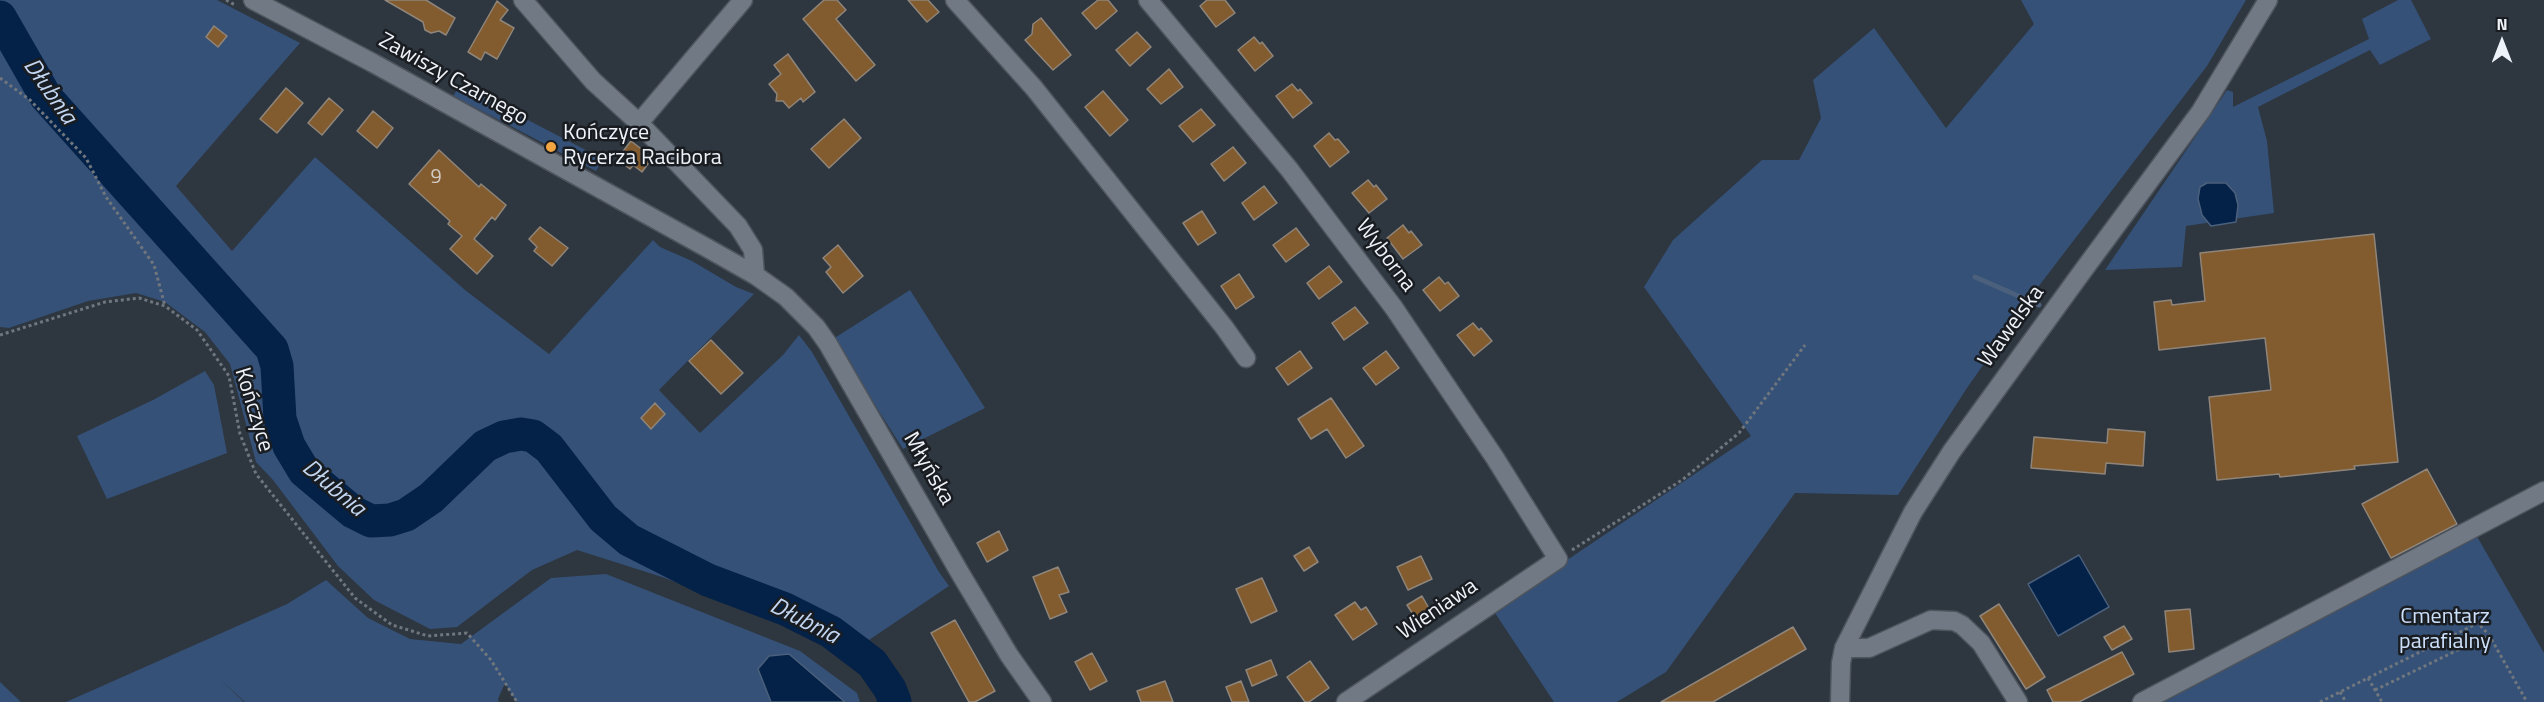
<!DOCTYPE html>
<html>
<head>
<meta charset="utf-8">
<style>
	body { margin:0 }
	#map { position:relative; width:2544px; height:702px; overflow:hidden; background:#2e363f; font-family:"Titillium Web",sans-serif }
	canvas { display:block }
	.north { position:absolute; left:2472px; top:12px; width:60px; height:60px; -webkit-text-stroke:4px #191d21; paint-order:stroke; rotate:0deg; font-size:16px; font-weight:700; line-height:24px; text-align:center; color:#eef2f9 }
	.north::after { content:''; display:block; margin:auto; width:21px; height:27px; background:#eef2f9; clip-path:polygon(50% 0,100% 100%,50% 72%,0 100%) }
</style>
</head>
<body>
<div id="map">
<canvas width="2544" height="702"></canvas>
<div class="north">N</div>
</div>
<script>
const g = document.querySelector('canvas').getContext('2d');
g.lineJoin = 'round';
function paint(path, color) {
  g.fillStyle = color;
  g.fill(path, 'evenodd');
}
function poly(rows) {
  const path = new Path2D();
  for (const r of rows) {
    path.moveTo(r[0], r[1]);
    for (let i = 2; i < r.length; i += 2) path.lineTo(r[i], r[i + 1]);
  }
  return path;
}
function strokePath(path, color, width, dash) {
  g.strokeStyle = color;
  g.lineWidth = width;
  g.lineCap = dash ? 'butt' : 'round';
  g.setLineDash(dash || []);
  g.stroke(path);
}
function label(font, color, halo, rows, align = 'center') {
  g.font = font + ' "Titillium Web",sans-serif';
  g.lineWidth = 5;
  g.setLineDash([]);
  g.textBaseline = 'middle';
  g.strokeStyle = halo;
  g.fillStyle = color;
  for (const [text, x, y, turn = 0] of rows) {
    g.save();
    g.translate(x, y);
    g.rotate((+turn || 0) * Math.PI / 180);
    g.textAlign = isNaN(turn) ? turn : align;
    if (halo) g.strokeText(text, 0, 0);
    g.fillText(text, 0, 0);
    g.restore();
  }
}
paint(poly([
	[0,0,217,0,300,43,176,186,232,251,315,157,465,290,549,354,653,240,660,247,692,261,736,287,754,294,659,390,700,433,783,355,799,335,812,352,939,572,949,586,869,640,784,593,776,618,662,577,577,550,532,570,457,627,430,629,374,600,338,566,273,480,256,462,230,364,205,332,165,302,136,293,88,301,9,328,0,327],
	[2021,0,2246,0,2207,66,2032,295,1967,388,1898,495,1795,493,1666,672,1617,702,1554,702,1493,610,1751,436,1644,287,1673,240,1762,160,1799,160,1821,118,1813,80,1874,28,1946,128,2034,24],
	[2398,0,2411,0,2431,39,2380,65,2370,50,2258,107,2267,141,2274,213,2186,226,2182,267,2105,270,2227,90,2233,92,2233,107,2369,39,2362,19],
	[461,84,503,107,603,159,596,171,557,151,559,146,548,140,545,144,453,96],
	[910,290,985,408,903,449,833,339],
	[205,371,214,385,227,453,107,499,77,436,153,400],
	[2475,533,2544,653,2544,702,2156,702],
	[606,574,800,651,857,693,860,702,516,702,505,683,498,699,499,702,245,702,219,678,244,702,66,702,287,604,326,580,368,618,410,639,461,644,551,578],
	[0,682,21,702,0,702]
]), '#355177');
const water = poly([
	[2207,183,2226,183,2235,193,2238,205,2236,222,2211,226,2202,215,2198,199,2200,187,2207,183],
	[2079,555,2109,607,2058,636,2028,584,2079,555],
	[789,654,845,702,771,702,758,669,769,656,789,654]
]);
paint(water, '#042147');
strokePath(water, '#4a607c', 1.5);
strokePath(poly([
	[1975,277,2039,305]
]), '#4a607c', 5);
strokePath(poly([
	[0,17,46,97,272,349,277,366,280,419,289,446,304,471,353,512,371,521,390,520,406,515,431,498,485,446,504,437,521,434,533,436,549,448,603,518,629,540,708,580,785,609,831,632,872,663,890,689,895,702]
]), '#042147', 33);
const building = poly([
	[385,0,426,0,455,18,446,35,439,31,431,33,425,30,423,22,385,0],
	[824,0,837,0,846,10,836,19,875,65,856,81,803,19,824,0],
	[908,0,928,0,939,12,927,22,908,0],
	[1098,0,1108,0,1117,11,1096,29,1082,13,1098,0],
	[1207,0,1225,0,1235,13,1216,27,1200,6,1207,0],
	[497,1,508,10,500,20,514,28,497,59,485,52,481,60,468,52,497,1],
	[1041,18,1071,55,1053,70,1025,40,1032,34,1033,24,1041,18],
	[214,26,227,36,218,47,206,37,214,26],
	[1137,32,1151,47,1130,66,1116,50,1137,32],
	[1254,37,1260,44,1262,42,1273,56,1255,71,1238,50,1254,37],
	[788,54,815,92,803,102,801,98,789,108,783,101,776,101,777,94,769,84,781,74,774,65,788,54],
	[1169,69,1183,87,1161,104,1147,89,1169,69],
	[1292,84,1298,91,1300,89,1312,103,1293,118,1276,96,1292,84],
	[286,88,303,103,277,133,260,119,286,88],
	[1103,91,1128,120,1110,136,1085,107,1103,91],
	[329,98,343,110,322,135,308,123,329,98],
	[1201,109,1215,125,1193,142,1179,126,1201,109],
	[373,111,393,128,377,148,357,131,373,111],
	[844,119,861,138,829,168,811,149,844,119],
	[1329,133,1335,140,1338,139,1349,152,1330,167,1314,146,1329,133],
	[631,141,644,151,641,154,650,161,642,172,633,165,630,169,617,159,631,141],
	[1233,147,1246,163,1224,181,1211,164,1233,147],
	[439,150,479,187,481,184,506,205,495,220,492,217,474,239,493,256,477,274,450,249,462,236,448,224,450,221,409,184,439,150],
	[1368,180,1374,187,1376,185,1387,199,1369,213,1352,193,1368,180],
	[1264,186,1277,203,1254,220,1242,203,1264,186],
	[1202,211,1216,233,1198,245,1183,223,1202,211],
	[1403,225,1409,233,1411,231,1422,245,1403,259,1387,238,1403,225],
	[540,227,568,248,552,266,534,251,537,247,529,239,540,227],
	[1296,228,1309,245,1286,262,1273,245,1296,228],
	[2374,234,2398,462,2354,466,2355,469,2280,477,2279,474,2217,480,2209,397,2271,390,2265,338,2159,350,2154,302,2171,300,2172,305,2205,301,2200,253,2374,234],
	[838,245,863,276,843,293,826,272,831,267,823,258,838,245],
	[1329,266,1342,282,1319,299,1307,283,1329,266],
	[1239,274,1254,297,1236,309,1221,286,1239,274],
	[1439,277,1445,284,1448,282,1459,296,1440,311,1423,290,1439,277],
	[1355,307,1368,323,1344,340,1332,323,1355,307],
	[1473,323,1479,330,1481,328,1492,341,1474,356,1457,335,1473,323],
	[711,340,743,373,721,394,689,361,711,340],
	[1300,351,1312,368,1288,385,1276,368,1300,351],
	[1386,351,1399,368,1376,385,1363,368,1386,351],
	[1331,398,1364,446,1346,458,1327,429,1311,439,1298,419,1331,398],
	[655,403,665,414,651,429,641,418,655,403],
	[2108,429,2145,432,2143,466,2106,463,2105,474,2031,468,2034,437,2107,443,2108,429],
	[2427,469,2457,524,2391,558,2362,504,2427,469],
	[999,531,1008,550,987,562,977,543,999,531],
	[1309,547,1318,562,1304,571,1294,556,1309,547],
	[1421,556,1432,579,1408,590,1397,567,1421,556],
	[1058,567,1069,592,1059,595,1067,612,1050,619,1033,577,1058,567],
	[1262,578,1277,611,1251,623,1236,589,1262,578],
	[1422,596,1435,619,1421,627,1407,605,1422,596],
	[1355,602,1361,610,1366,607,1377,624,1353,640,1335,615,1355,602],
	[1999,604,2045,677,2026,689,1980,616,1999,604],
	[2190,609,2194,649,2169,652,2165,611,2190,609],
	[955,620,995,691,975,702,969,702,931,633,955,620],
	[2124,626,2132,639,2112,650,2104,637,2124,626],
	[1793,627,1806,649,1713,702,1661,702,1793,627],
	[2122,652,2134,674,2079,702,2053,702,2047,690,2122,652],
	[1092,653,1107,681,1090,690,1075,662,1092,653],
	[1271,660,1277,675,1252,686,1246,670,1271,660],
	[1310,661,1329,688,1309,702,1305,702,1287,677,1310,661],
	[1165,681,1173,702,1141,702,1137,691,1165,681],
	[1241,681,1249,702,1232,702,1226,687,1241,681]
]);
paint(building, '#825c2f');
strokePath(building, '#8f857a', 1.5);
const minor = poly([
	[253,0,373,63,709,249,755,275,786,297,816,327,828,344,960,573,1009,655,1042,702],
	[523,0,593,81,639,123,738,226,753,250,755,275],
	[955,0,1034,88,1224,327,1246,358],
	[1148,0,1289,169,1394,308,1495,458,1558,559,1346,702],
	[639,123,743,0],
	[1844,648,1869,648,1931,620,1954,621,1962,625,1981,643,2018,702],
	[1840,702,1841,663,1844,648,1913,512,1952,451,2082,272,2201,111,2268,0],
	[2142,702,2544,491]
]);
strokePath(minor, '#4e545d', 21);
strokePath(poly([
	[226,0,235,5],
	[0,78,30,100,86,158,106,197,154,265,165,306],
	[0,335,105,302,139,298,165,306,197,330,229,376,240,434,256,474,355,598,392,625,428,636,467,633,491,660,517,702],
	[1572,550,1682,480,1739,433,1805,345],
	[2368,678,2382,702],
	[2375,690,2489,635],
	[2340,692,2346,702],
	[2320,702,2478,623,2489,635,2527,702]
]), '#6f767e', 3, [3, 3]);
strokePath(minor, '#717984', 18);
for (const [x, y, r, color] of [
	[551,147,6,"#f2a541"]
]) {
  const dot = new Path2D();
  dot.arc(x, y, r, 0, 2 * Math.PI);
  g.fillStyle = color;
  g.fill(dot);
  strokePath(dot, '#191d21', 2);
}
label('20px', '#d3ccc6', null, [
	["9",436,178]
]);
label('22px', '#eef2f9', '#191d21', [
	["Zawiszy Czarnego",453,80,29],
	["Wyborna",1385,256,53],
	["Wawelska",2012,327,-54],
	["Kończyce",253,410,73],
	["Młyńska",928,469,60],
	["Wieniawa",1438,610,-34]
]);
label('22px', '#eef2f9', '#191d21', [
	["Kończyce",563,134],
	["Rycerza Racibora",563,159]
], 'left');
label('22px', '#cce0fb', '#191d21', [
	["Cmentarz",2445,618],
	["parafialny",2445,643]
]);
label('italic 24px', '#c2d6f1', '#191d21', [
	["Dłubnia",49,92,55],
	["Dłubnia",333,489,40],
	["Dłubnia",804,622,27]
]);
</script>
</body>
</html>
